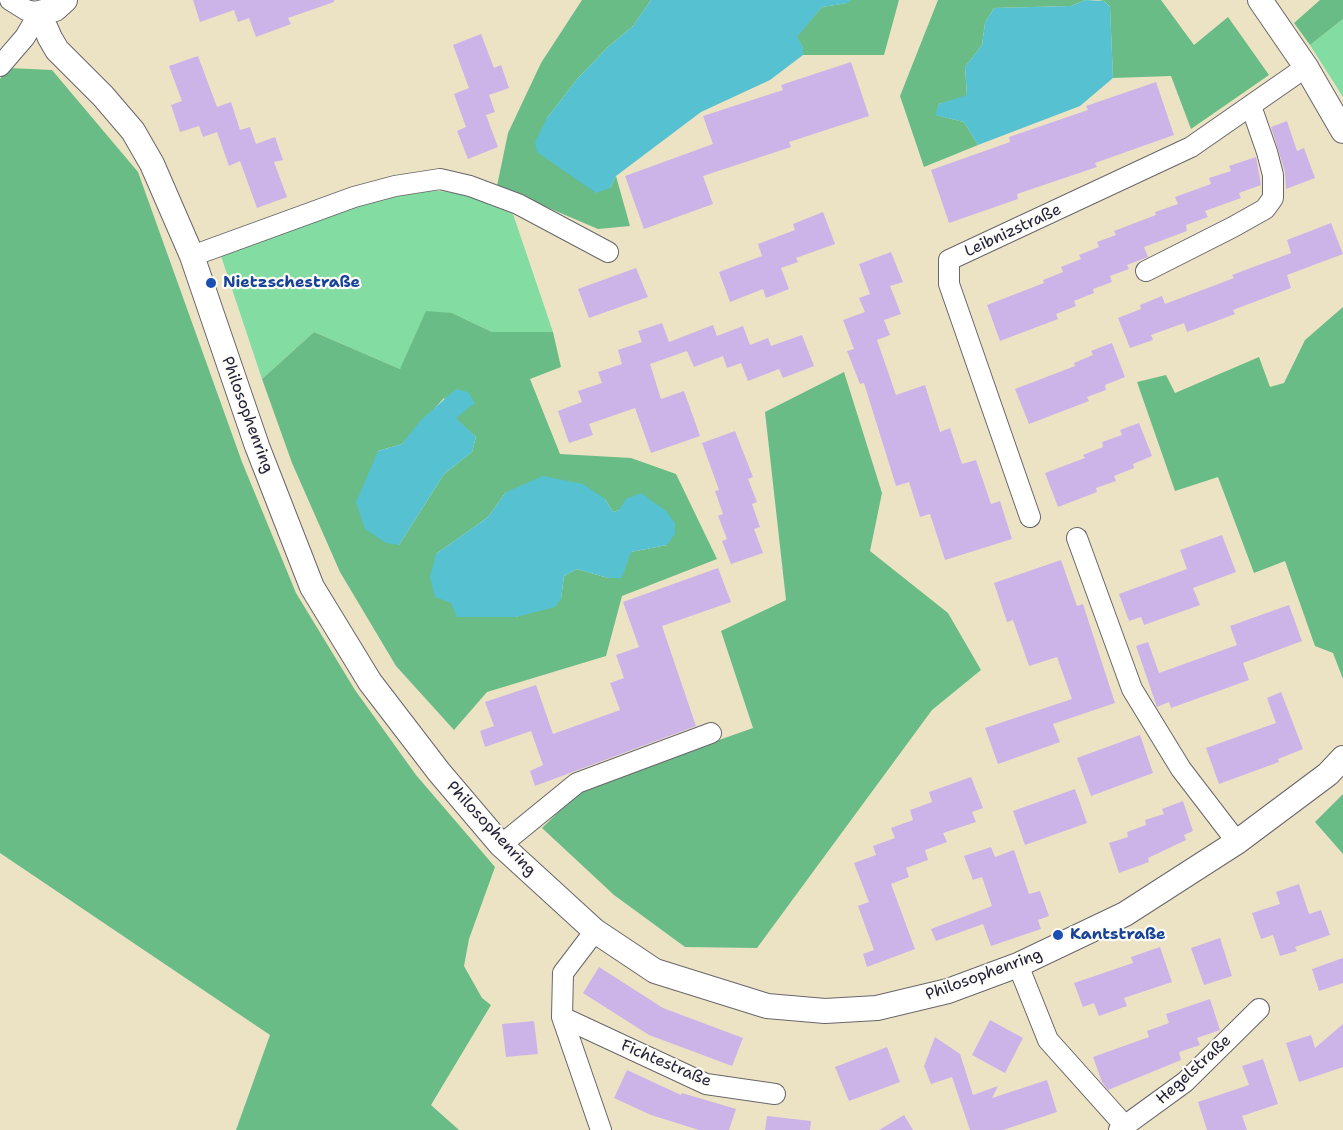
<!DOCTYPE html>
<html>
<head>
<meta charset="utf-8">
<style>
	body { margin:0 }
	canvas { display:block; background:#ece3c4 }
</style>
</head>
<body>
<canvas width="1343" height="1130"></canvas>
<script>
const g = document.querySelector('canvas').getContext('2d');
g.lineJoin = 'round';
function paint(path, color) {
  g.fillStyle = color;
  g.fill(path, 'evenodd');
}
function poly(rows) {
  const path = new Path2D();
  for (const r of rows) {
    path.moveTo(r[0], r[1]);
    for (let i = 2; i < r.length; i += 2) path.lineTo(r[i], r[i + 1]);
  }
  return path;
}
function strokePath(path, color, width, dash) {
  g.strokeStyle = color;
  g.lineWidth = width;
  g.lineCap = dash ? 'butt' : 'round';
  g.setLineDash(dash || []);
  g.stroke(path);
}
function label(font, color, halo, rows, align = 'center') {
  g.font = font + ' "Shantell Sans",sans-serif';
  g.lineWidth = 4.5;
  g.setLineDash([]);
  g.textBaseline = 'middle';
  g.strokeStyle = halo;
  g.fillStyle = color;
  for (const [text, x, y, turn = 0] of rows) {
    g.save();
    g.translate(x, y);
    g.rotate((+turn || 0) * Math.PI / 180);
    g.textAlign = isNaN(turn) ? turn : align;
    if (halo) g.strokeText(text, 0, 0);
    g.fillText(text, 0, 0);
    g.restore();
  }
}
paint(poly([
	[1343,19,1343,97,1310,45],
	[415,188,464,194,513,214,553,332,492,332,452,313,400,369,314,332,262,379,220,253]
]), '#83dca1');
paint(poly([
	[582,0,651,0,633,26,609,46,578,78,547,118,610,188,616,176,630,226,598,229,497,186,508,133,541,63],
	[851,0,899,0,884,55,803,55,803,47,796,37,822,7,847,3],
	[938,0,1085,0,1071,6,994,8,985,23,982,45,965,67,967,96,939,104,936,115,964,122,978,145,924,167,900,96],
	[1098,0,1161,0,1194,45,1228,17,1269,75,1191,129,1171,76,1113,78,1110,7,1104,1],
	[1320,0,1343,0,1343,19,1310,45,1294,23],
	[8,68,52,70,138,172,242,462,296,593,355,690,416,775,495,867,469,939,464,966,482,998,491,1005,431,1105,459,1130,236,1130,270,1035,0,853,0,79],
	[1343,307,1343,679,1333,653,1315,646,1285,561,1254,573,1218,477,1175,491,1137,382,1166,375,1175,393,1259,357,1270,387,1284,383,1305,340],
	[426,311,452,313,492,332,553,332,561,367,530,379,560,454,631,458,676,474,717,559,622,596,606,656,487,692,454,730,396,666,340,572,292,463,262,379,314,332,400,369],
	[444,398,455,418,476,437,472,452,444,474,399,545,378,451,402,444],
	[506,492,605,499,613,512,619,510,667,545,631,552,608,578,577,569,564,576,561,599,516,617,458,617,436,554,488,517],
	[844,372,882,493,870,551,948,613,981,670,932,710,757,948,685,947,614,895,542,828,583,788,753,728,721,631,786,600,765,412],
	[1343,794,1343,854,1315,822]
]), '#6abc87');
paint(poly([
	[651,0,851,0,848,3,822,7,797,37,803,47,803,55,770,80,701,112,616,176,610,188,596,193,537,152,535,142,547,118,578,78,609,46,633,26],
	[1085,0,1104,1,1110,7,1113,78,1080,106,978,145,964,122,935,115,939,104,967,95,965,67,982,45,985,23,994,8,1071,6],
	[456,389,468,392,475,403,456,418,476,437,472,452,444,474,399,545,386,543,365,529,356,502,378,451,402,444,421,420],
	[543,476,583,484,605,499,613,512,619,510,626,499,641,493,666,511,675,523,675,534,667,545,631,552,622,578,608,578,577,569,564,576,561,599,555,607,516,617,457,617,451,603,435,597,430,577,436,554,488,517,506,492]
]), '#56c1d0');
paint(poly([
	[193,0,334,0,334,2,288,18,291,24,256,37,249,18,238,22,234,10,200,22],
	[481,34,494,68,501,65,509,88,489,95,495,112,486,115,498,147,468,159,457,131,466,127,454,94,469,88,453,45],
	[198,56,217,107,231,102,240,130,250,127,256,144,275,137,283,160,274,162,287,197,257,208,240,161,229,166,217,132,203,137,199,126,180,132,171,105,182,101,169,66],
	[851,62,869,116,789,142,791,147,703,176,713,204,644,229,625,176,713,144,703,116,783,90,781,85],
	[1156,82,1174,135,1095,163,1097,167,1017,194,1018,199,949,223,931,170,1010,142,1009,137,1088,110,1086,106],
	[1287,121,1297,151,1304,148,1315,178,1286,189,1285,172,1271,127],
	[1256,157,1261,185,1239,193,1241,198,1205,211,1208,217,1186,225,1187,231,1144,247,1148,257,1127,265,1129,269,1110,276,1112,282,1093,289,1094,293,1074,301,1076,306,1056,314,1058,319,1000,341,987,305,1044,283,1043,280,1063,272,1061,267,1081,259,1079,255,1099,247,1097,242,1116,235,1114,231,1156,215,1155,212,1178,204,1175,197,1211,184,1209,178,1231,171,1229,166],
	[823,212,835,244,796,258,798,262,781,268,789,289,766,298,763,289,730,302,719,272,762,256,758,244,795,230,793,224],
	[1331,223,1343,254,1287,275,1291,288,1233,310,1235,314,1187,332,1184,323,1151,335,1153,340,1130,348,1118,318,1141,309,1140,305,1162,296,1165,304,1234,278,1232,275,1291,253,1287,240],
	[891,252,903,282,890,286,901,314,884,320,890,335,877,340,896,395,925,385,940,432,950,428,962,464,976,460,991,504,1000,501,1012,539,945,560,930,514,920,517,909,482,896,486,864,383,860,384,847,351,854,349,843,320,865,312,859,298,870,294,859,264],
	[636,268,648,297,589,318,578,289],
	[662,323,669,342,713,325,717,336,743,326,750,345,768,338,771,346,802,335,814,366,783,378,779,369,748,381,741,363,727,368,723,356,694,367,687,351,650,364,661,399,684,391,700,436,651,453,635,408,589,424,593,435,569,443,558,411,582,402,578,391,602,383,598,372,622,364,618,350,642,342,638,331],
	[1112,343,1125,377,1105,385,1106,390,1087,397,1089,401,1029,424,1015,389,1075,366,1074,363,1093,355,1091,351],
	[1139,423,1152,456,1133,464,1134,468,1114,476,1116,481,1096,488,1097,492,1058,507,1045,473,1085,458,1083,455,1103,447,1102,442,1122,435,1120,430],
	[735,431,753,477,748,479,757,502,752,504,760,527,754,529,763,553,731,564,722,541,727,539,718,516,723,514,715,491,719,490,702,443],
	[1222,535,1236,572,1193,588,1200,605,1144,625,1141,617,1129,621,1119,594,1187,569,1180,550],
	[1061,560,1077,606,1083,604,1115,703,1053,724,1060,742,998,764,985,728,1072,699,1057,657,1029,666,1013,620,1007,622,994,583],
	[718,568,731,602,662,626,696,726,535,786,530,771,543,765,531,731,485,747,480,731,494,726,485,702,536,685,553,734,620,710,610,683,624,678,616,655,639,647,623,602],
	[1289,605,1302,641,1243,663,1249,680,1171,708,1169,702,1157,707,1136,646,1148,642,1159,673,1237,645,1230,626],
	[1281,692,1303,749,1278,759,1279,762,1219,784,1206,748,1276,723,1267,698],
	[1140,735,1153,773,1091,796,1077,758],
	[971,777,983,808,972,812,976,822,943,833,947,842,925,850,928,860,906,868,909,877,891,884,915,949,867,967,863,954,874,950,858,906,869,902,854,863,876,855,873,846,895,838,891,828,913,820,910,810,932,802,929,792],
	[1075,789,1087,823,1025,845,1013,811],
	[1183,801,1193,831,1184,835,1186,840,1148,858,1149,862,1119,873,1109,843,1128,837,1127,832,1146,825,1145,820,1164,814,1162,809],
	[991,847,995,857,1014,850,1029,894,1040,891,1049,916,1038,920,1041,929,991,946,983,924,936,941,931,929,992,906,982,877,973,880,964,856],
	[1299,884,1309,914,1321,910,1330,935,1295,947,1297,951,1280,956,1273,935,1261,939,1252,913,1280,904,1276,892],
	[1220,938,1232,976,1204,985,1191,948],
	[1160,947,1172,982,1124,998,1127,1006,1099,1016,1094,1003,1083,1007,1074,983,1133,963,1131,957],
	[1343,958,1343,983,1319,991,1312,969],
	[599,967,663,1008,743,1038,732,1066,649,1035,583,993],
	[1210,999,1220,1030,1197,1038,1200,1045,1179,1052,1181,1060,1108,1090,1102,1082,1093,1057,1149,1037,1147,1031,1169,1023,1166,1014],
	[990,1020,1023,1038,1005,1073,972,1055],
	[534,1021,538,1054,506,1057,502,1024],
	[1343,1024,1343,1067,1299,1082,1286,1043,1311,1035,1315,1048],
	[935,1037,960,1054,973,1095,998,1086,992,1098,1047,1080,1057,1112,1003,1130,970,1130,952,1077,931,1084,924,1066],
	[887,1047,900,1082,849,1101,835,1067],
	[1263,1059,1278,1104,1242,1116,1247,1130,1207,1130,1198,1102,1249,1085,1242,1066],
	[627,1070,681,1095,682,1093,736,1109,729,1130,699,1130,651,1115,614,1098],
	[904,1115,913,1130,879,1130],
	[767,1116,811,1121,810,1130,765,1130]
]), '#ccb4e8');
const minor = poly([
	[0,66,25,37,39,13,26,10,10,0],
	[192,256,354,197,395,186,440,179,470,186,518,204,608,252],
	[1146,271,1233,227,1265,209,1273,198,1273,175,1267,152,1251,106],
	[1030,517,949,284,949,260,1191,147,1306,67],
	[1077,538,1132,689,1181,769,1237,842],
	[501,845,577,783,711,733],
	[595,931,563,973,562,1017,601,1130],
	[1018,965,1048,1040,1125,1126],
	[562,1017,706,1084,775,1094],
	[1119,1130,1185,1082,1259,1009]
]);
const tertiary = poly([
	[65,0,55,9,39,13,50,38,57,50,103,96,133,131,152,164,192,256,257,446,312,587,370,682,439,772,501,845,595,931,655,971,767,1006,825,1011,877,1008,948,991,1018,965,1125,914,1237,842,1328,774,1343,758],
	[1260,0,1306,67,1343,131]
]);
strokePath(minor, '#69666b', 22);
strokePath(tertiary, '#69666b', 26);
strokePath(minor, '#fff', 20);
strokePath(tertiary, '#fff', 24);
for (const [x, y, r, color] of [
	[211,283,6,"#1a4fb4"],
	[1058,935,6,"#1a4fb4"]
]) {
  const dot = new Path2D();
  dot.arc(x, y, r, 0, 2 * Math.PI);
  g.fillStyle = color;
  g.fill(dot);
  strokePath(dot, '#fdfcf7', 2);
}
label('16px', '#22223b', '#fdfcf7', [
	["Leibnizstraße",1013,231,-25],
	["Philosophenring",247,415,70],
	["Philosophenring",491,829,47],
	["Philosophenring",984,975,-20],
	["Fichtestraße",666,1064,23],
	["Hegelstraße",1194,1070,-42]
]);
label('bold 16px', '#164399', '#fdfcf7', [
	["Nietzschestraße",223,283],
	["Kantstraße",1070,935]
], 'left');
</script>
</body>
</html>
